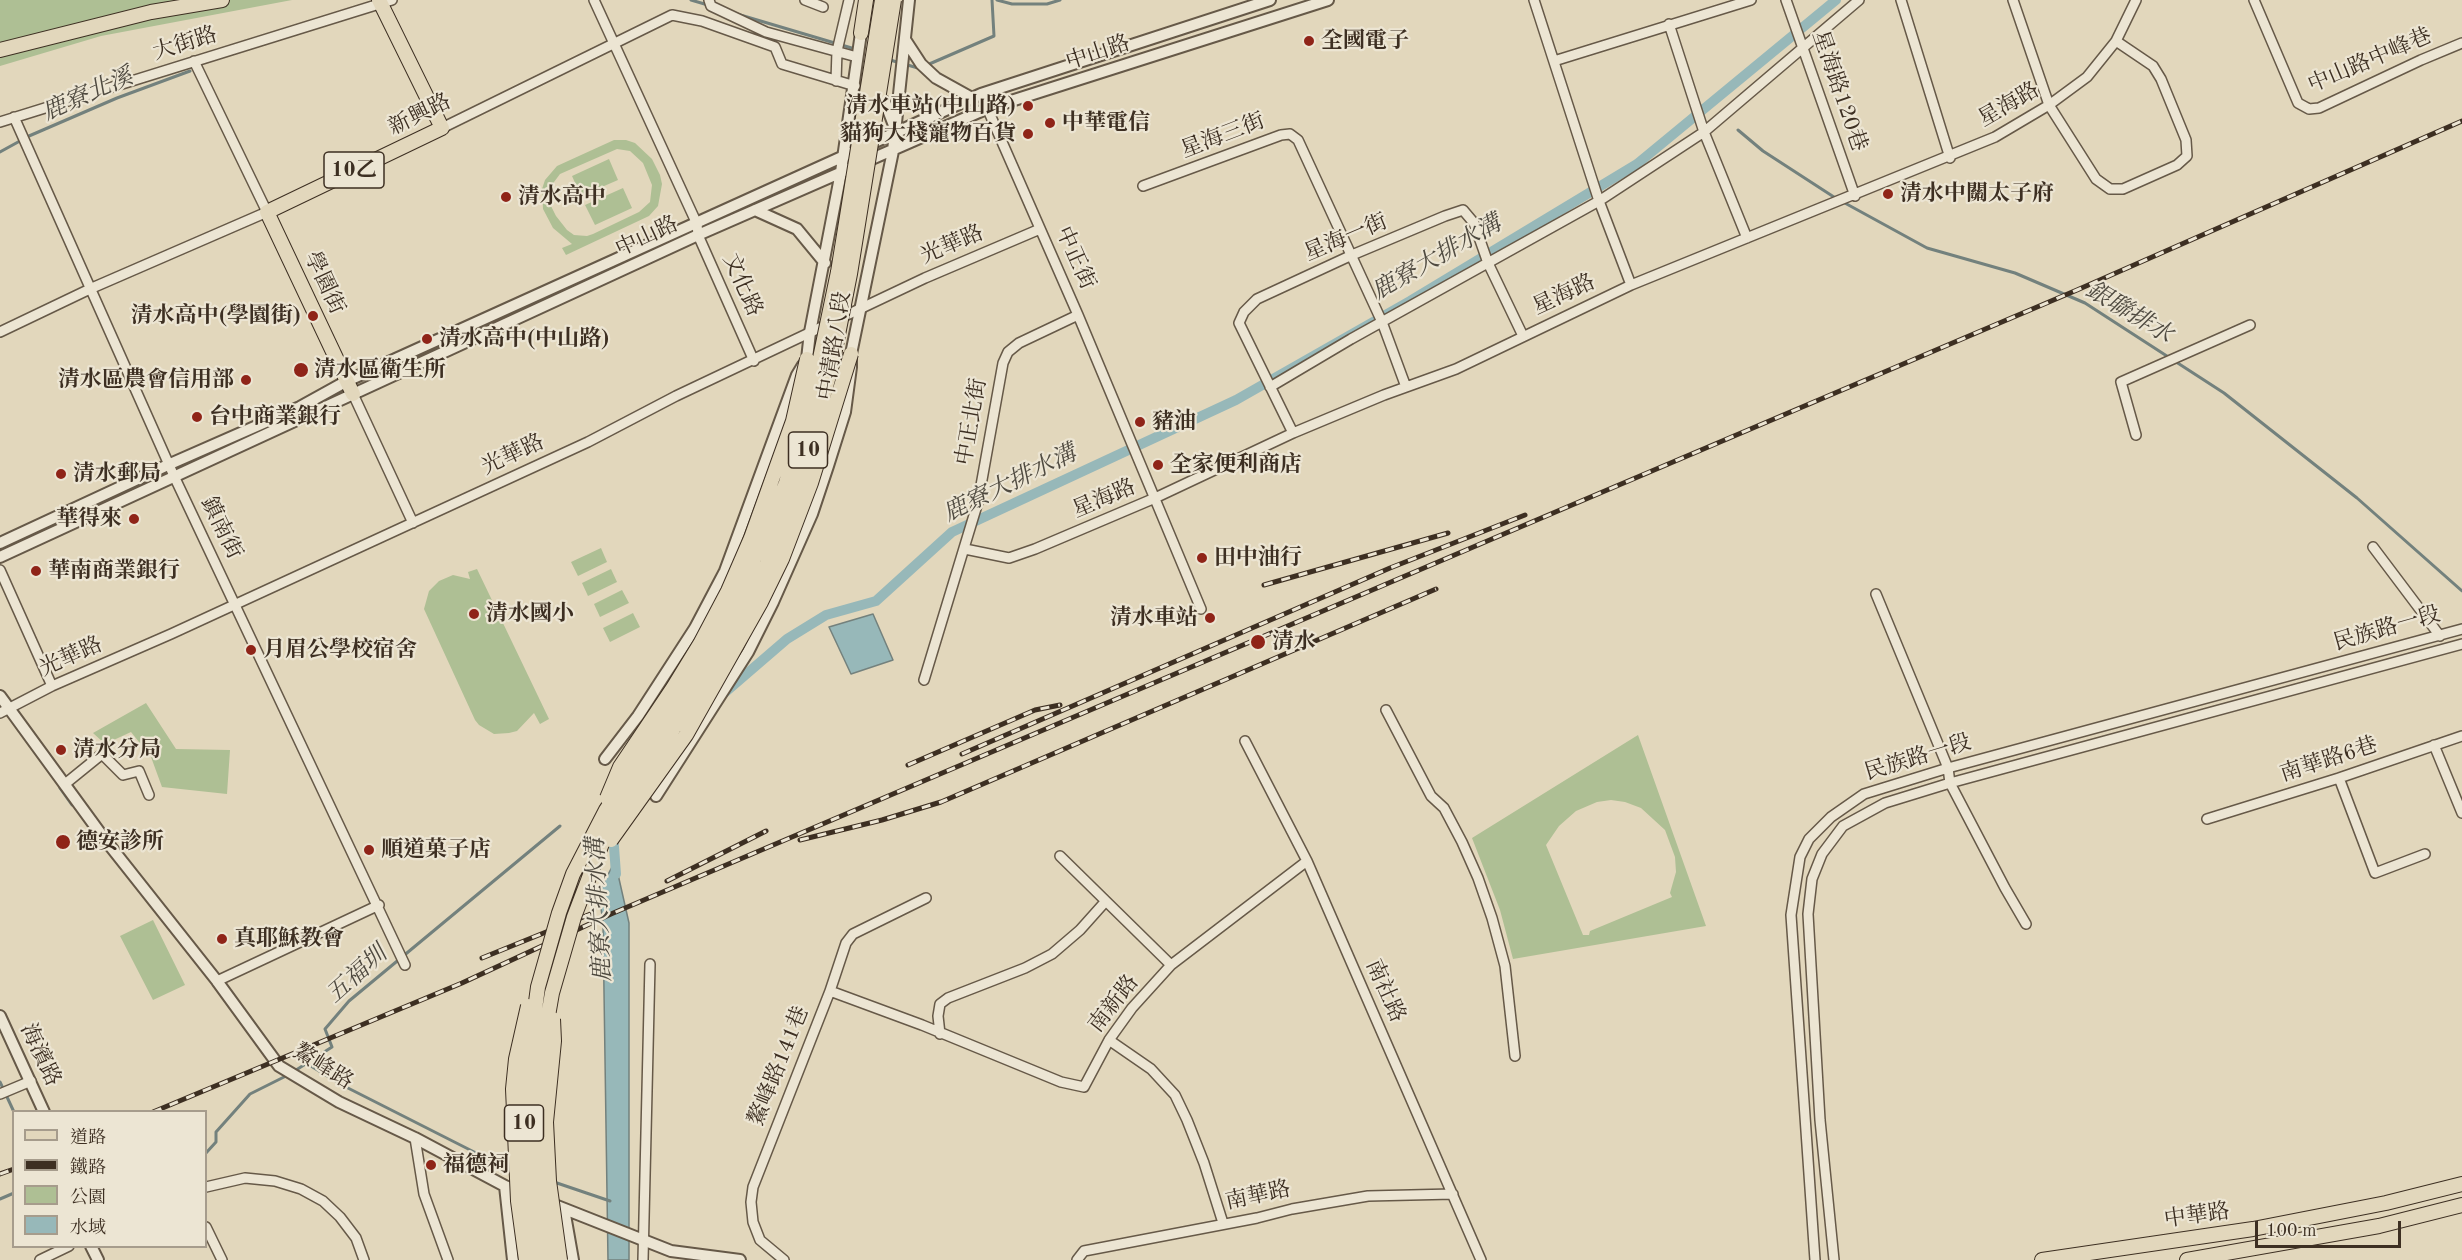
<!DOCTYPE html>
<html>
<head>
<meta charset="utf-8">
<style>
	body { margin:0 }
	#map { position:relative; width:2462px; height:1260px; overflow:hidden; background:#e2d7bc; font-family:"Old Standard TT","Noto Serif TC",serif }
	canvas { display:block }
	.legend { position:absolute; left:12px; top:1110px; width:195px; height:138px; box-sizing:border-box; background:#ece5d3; border:2px solid #a69c8c; margin:0; padding:8px 10px; list-style:none; font-size:18px; color:#3d2f22 }
	.legend li { display:flex; align-items:center; gap:12px; height:30px }
	.legend b { width:30px; border:2px solid #a69c8c }
	.scale { position:absolute; left:2255px; top:1221px; width:146px; height:27px; box-sizing:border-box; border:3px solid #3d2f22; border-top:0; padding-left:8px; font-size:18px; line-height:21px; white-space:nowrap; color:#3d2f22; -webkit-text-stroke:4px #ece5d3; paint-order:stroke }
</style>
</head>
<body>
<div id="map">
<canvas width="2462" height="1260"></canvas>
<ul class="legend">
<li><b style="height:8px;background:#e2d7bc"></b>道路</li>
<li><b style="height:8px;background:#3d2f22"></b>鐵路</li>
<li><b style="height:16px;background:#aebf94"></b>公園</li>
<li><b style="height:16px;background:#97b8b9"></b>水域</li>
</ul>
<div class="scale">100 m</div>
</div>
<script>
const g = document.querySelector('canvas').getContext('2d');
g.lineJoin = 'round';
function paint(path, color) {
  g.fillStyle = color;
  g.fill(path, 'evenodd');
}
function poly(rows) {
  const path = new Path2D();
  for (const r of rows) {
    path.moveTo(r[0], r[1]);
    for (let i = 2; i < r.length; i += 2) path.lineTo(r[i], r[i + 1]);
  }
  return path;
}
function strokePath(path, color, width, dash) {
  g.strokeStyle = color;
  g.lineWidth = width;
  g.lineCap = dash ? 'butt' : 'round';
  g.setLineDash(dash || []);
  g.stroke(path);
}
function label(font, color, halo, rows, align = 'center') {
  g.font = font + ' "Old Standard TT","Noto Serif TC",serif';
  g.lineWidth = 4.5;
  g.setLineDash([]);
  g.textBaseline = 'middle';
  g.strokeStyle = halo;
  g.fillStyle = color;
  for (const [text, x, y, turn = 0] of rows) {
    g.save();
    g.translate(x, y);
    g.rotate((+turn || 0) * Math.PI / 180);
    g.textAlign = isNaN(turn) ? turn : align;
    if (halo) g.strokeText(text, 0, 0);
    g.fillText(text, 0, 0);
    g.restore();
  }
}
paint(poly([
	[0,0,292,0,101,36,0,66],
	[614,140,626,140,635,143,652,159,660,175,662,184,658,206,649,216,566,255,562,248,572,244,553,228,543,209,542,189,545,180,557,166],
	[617,149,630,151,643,163,652,185,650,202,639,212,593,234,587,236,574,235,567,230,556,216,551,206,551,186,560,174],
	[609,159,618,180,581,196,572,176],
	[623,188,632,208,595,225,585,205],
	[601,548,607,562,578,576,571,562],
	[477,569,549,719,540,724,534,713,517,731,509,733,494,734,479,725,475,720,424,609,429,591,439,581,453,575,470,579,468,572],
	[611,569,617,582,588,596,582,583],
	[622,590,629,603,600,617,594,604],
	[633,613,640,627,610,642,603,628],
	[146,703,176,749,230,750,227,794,162,787,151,757,131,732,105,744,93,733],
	[1638,735,1706,926,1513,959,1500,910,1472,838],
	[1611,800,1625,802,1641,808,1665,830,1675,857,1676,872,1670,893,1672,897,1590,931,1589,935,1583,935,1546,845,1559,826,1576,811,1597,802],
	[153,920,185,985,153,1000,120,936]
]), '#aebf94');
const water = poly([
	[873,614,893,660,851,674,829,627,873,614],
	[615,861,629,923,629,1260,608,1260,603,924,599,892,615,861]
]);
paint(water, '#97b8b9');
strokePath(water, '#73817d', 1.5);
strokePath(poly([
	[691,0,708,5],
	[997,0,1012,4,1047,4,1060,0],
	[737,14,855,49],
	[890,60,918,68,921,67],
	[927,65,994,36,992,0],
	[1738,130,1763,151,1837,199],
	[0,152,29,136,117,98,190,71],
	[1843,202,1927,248,2015,273,2085,303,2224,393,2357,498,2462,591],
	[60,788,72,805],
	[306,1063,342,1085,484,1157,511,1167],
	[293,1072,332,1047,325,1029,349,1001,560,826],
	[0,1082,14,1112],
	[206,1153,216,1142,216,1132,250,1094,288,1075],
	[554,1182,610,1201],
	[0,1199,14,1193]
]), '#73817d', 3);
strokePath(poly([
	[722,695,787,639,826,615,876,601,952,532,1236,400,1410,301,1637,164,1836,0],
	[664,755,679,733,690,723],
	[613,833,616,874]
]), '#97b8b9', 10);
const minor = poly([
	[594,0,697,224,698,235,754,361],
	[709,0,711,6,766,32,857,57],
	[805,0,823,7],
	[1534,0,1599,201,1631,285],
	[1786,0,1855,196],
	[1901,0,1950,158],
	[2013,0,2049,105,2096,179,2110,189,2123,189,2177,165,2187,156,2186,140,2161,79,2153,66,2116,41],
	[2254,0,2298,103,2309,109,2319,108,2421,60,2462,43],
	[1669,24,1704,132,1747,238],
	[1554,61,1751,0],
	[836,81,837,51,849,0],
	[981,94,1078,315,1201,609],
	[14,117,174,476,405,965],
	[0,122,392,0],
	[442,128,672,15,702,21,775,47,782,64,855,86],
	[1143,186,1281,135,1290,134,1298,140,1382,322,1406,387],
	[0,332,92,288,267,212,194,61],
	[1270,387,1351,339,1599,201,1704,132,1859,0],
	[353,394,413,523],
	[1293,433,1239,323,1244,312,1257,299,1352,255,1445,216,1463,210,1474,223,1488,263,1523,336],
	[2136,435,2121,382,2250,325],
	[2373,547,2440,636],
	[965,549,1009,558,1035,549,1155,498,1293,433,1384,395,1456,369,1631,285,1995,137,2049,105,2087,77,2116,41,2136,0],
	[0,570,52,686],
	[1876,594,1948,768,1950,783,2005,888,2026,924],
	[924,680,978,502,1003,363,1008,352,1019,343,1078,315],
	[1386,710,1431,796,1444,808,1462,842,1478,878,1492,918,1505,966,1515,1056],
	[0,713,52,686,171,634,588,442,676,396,925,278,1040,229],
	[1245,741,1307,861,1481,1260],
	[2434,745,2462,813],
	[2339,778,2375,873,2425,854],
	[65,784,102,754,123,775,139,771,149,795],
	[2207,819,2339,778,2462,736],
	[1060,856,1171,965],
	[217,981,379,905],
	[830,991,846,943,853,934,926,898],
	[940,1034,938,1016,940,1004,948,998,1025,968,1052,954,1080,930,1105,902],
	[1109,1040,1151,1069,1175,1095,1187,1120,1204,1163,1223,1223],
	[0,1094,31,1081],
	[415,1138,424,1194,448,1260],
	[206,1187,245,1178,275,1181,301,1189,323,1201,340,1217,356,1238,364,1260],
	[206,1227,222,1260],
	[40,1260,69,1246],
	[643,1260,650,964],
	[784,1260,760,1240,753,1222,751,1202,753,1187,830,991,922,1025,1061,1082,1084,1087,1109,1040,1132,1008,1171,965,1307,861],
	[1077,1260,1084,1251,1257,1218,1292,1209,1368,1196,1453,1194],
	[1815,1260,1791,915,1800,857,1809,839,1831,817,1864,794,1948,768,2462,629],
	[1834,1260,1820,1120,1808,914,1812,879,1822,854,1843,826,1885,803,1950,783,2462,644]
]);
const tertiary = poly([
	[906,41,921,64,936,78,972,98],
	[874,95,885,102,895,128],
	[755,210,797,229,825,263],
	[807,359,810,332,841,172,861,33],
	[0,543,170,464,300,407,347,381,981,94,1270,0],
	[0,557,698,235,986,109,1328,0],
	[0,696,103,837,217,981,279,1066,339,1102,415,1138,505,1186,524,1193],
	[605,759,638,716,695,628,725,571,797,375,803,365],
	[656,796,748,652,773,602,812,514,828,466,845,412,851,367,851,354,893,151,909,0],
	[0,1016,44,1112],
	[505,1186,513,1260],
	[547,1202,671,1251,740,1260],
	[564,1209,573,1260],
	[91,1246,98,1260]
]);
const primary = poly([
	[861,33,866,0],
	[0,50,151,12,222,0],
	[353,394,267,212,442,128,379,0],
	[2042,1260,2253,1229,2386,1203,2462,1184],
	[2187,1260,2379,1226,2462,1205]
]);
strokePath(minor, '#665948', 12);
strokePath(tertiary, '#665948', 14);
strokePath(primary, '#3d2f22', 16);
strokePath(minor, '#ece5d3', 9);
strokePath(tertiary, '#ece5d3', 10);
strokePath(primary, '#e2d7bc', 14);
const rail = poly([
	[1264,585,1448,533],
	[962,754,1390,568,1525,515],
	[908,765,1035,710,1060,705],
	[800,840,882,820,941,802,1436,589],
	[667,881,766,831],
	[482,958,593,913],
	[153,1112,462,983,611,914,2077,290,2462,121],
	[0,1174,14,1169]
]);
strokePath(rail, '#3d2f22', 5);
strokePath(rail, '#ece5d3', 3, [9]);
const primaryBridge = poly([
	[607,798,620,767,673,688,700,644,728,591,751,538,793,421,807,359],
	[611,840,686,735,761,602,782,559,811,483,851,354],
	[553,1019,554,1041,546,1122,549,1181,560,1260],
	[526,1260,518,1201,513,1089,516,1059,528,1006],
	[537,1260,531,1226,524,1141,527,1069,538,987,559,913,573,874,606,810,698,670,738,596,786,483,818,368,838,272,882,0],
	[549,1260,544,1229,537,1152,537,1079,552,993,574,917,603,841,630,793,718,662,766,566,797,489,832,365,850,274,894,0]
]);
strokePath(primaryBridge, '#3d2f22', 16, []);
strokePath(primaryBridge, '#e2d7bc', 14);
for (const [x, y, r, color] of [
	[1309,41,6,"#8f2418"],
	[1028,106,6,"#8f2418"],
	[1050,123,6,"#8f2418"],
	[1028,134,6,"#8f2418"],
	[1888,194,6,"#8f2418"],
	[506,197,6,"#8f2418"],
	[313,316,6,"#8f2418"],
	[427,339,6,"#8f2418"],
	[301,370,8,"#8f2418"],
	[246,380,6,"#8f2418"],
	[197,417,6,"#8f2418"],
	[1140,422,6,"#8f2418"],
	[1158,465,6,"#8f2418"],
	[61,474,6,"#8f2418"],
	[134,519,6,"#8f2418"],
	[1202,558,6,"#8f2418"],
	[36,571,6,"#8f2418"],
	[474,614,6,"#8f2418"],
	[1210,618,6,"#8f2418"],
	[1258,642,8,"#8f2418"],
	[251,650,6,"#8f2418"],
	[61,750,6,"#8f2418"],
	[63,842,8,"#8f2418"],
	[369,850,6,"#8f2418"],
	[222,939,6,"#8f2418"],
	[431,1165,6,"#8f2418"]
]) {
  const dot = new Path2D();
  dot.arc(x, y, r, 0, 2 * Math.PI);
  g.fillStyle = color;
  g.fill(dot);
  strokePath(dot, '#ece5d3', 2);
}
for (const [x, y, w] of [
	[354,170,60],
	[808,450,39],
	[524,1123,39]
]) {
  const box = new Path2D();
  box.roundRect(x - w / 2, y - 18, w, 36, 4.5);
  g.fillStyle = '#ece5d3';
  g.fill(box);
  strokePath(box, '#3d2f22', 1.5);
}
label('bold 21px', '#3d2f22', null, [
	["10乙",354,170],
	["10",808,450],
	["10",524,1123]
]);
label('bold 22px', '#3d2f22', '#ece5d3', [
	["全國電子",1321,41],
	["清水車站(中山路)",1016,106,"right"],
	["中華電信",1062,123],
	["貓狗大棧寵物百貨",1016,134,"right"],
	["清水中關太子府",1900,194],
	["清水高中",518,197],
	["清水高中(學園街)",301,316,"right"],
	["清水高中(中山路)",439,339],
	["清水區衛生所",314,370],
	["清水區農會信用部",234,380,"right"],
	["台中商業銀行",209,417],
	["豬油",1152,422],
	["全家便利商店",1170,465],
	["清水郵局",73,474],
	["華得來",122,519,"right"],
	["田中油行",1214,558],
	["華南商業銀行",48,571],
	["清水國小",486,614],
	["清水車站",1198,618,"right"],
	["清水",1272,642],
	["月眉公學校宿舍",263,650],
	["清水分局",73,750],
	["德安診所",76,842],
	["順道菓子店",381,850],
	["真耶穌教會",234,939],
	["福德祠",443,1165]
], 'left');
label('22px', '#3d2f22', '#ece5d3', [
	["大街路",185,44,-17],
	["中山路",1098,53,-18],
	["中山路中峰巷",2370,61,-23],
	["星海路120巷",1839,91,71],
	["星海路",2009,105,-30],
	["新興路",420,115,-26],
	["星海三街",1223,136,-21],
	["中山路",647,237,-25],
	["星海一街",1346,238,-23],
	["光華路",952,245,-23],
	["中正街",1075,258,66],
	["學園街",324,283,65],
	["文化路",742,285,66],
	["星海路",1564,295,-25],
	["中清路八段",835,346,-81],
	["中正北街",972,422,-80],
	["光華路",513,455,-25],
	["星海路",1104,499,-23],
	["鎮南街",221,528,64],
	["民族路一段",2387,629,-16],
	["光華路",71,657,-24],
	["民族路一段",1918,758,-17],
	["南華路6巷",2329,760,-18],
	["南社路",1385,991,66],
	["南新路",1114,1004,-52],
	["海濱路",40,1055,65],
	["鰲峰路141巷",779,1066,-68],
	["鰲峰路",323,1067,32],
	["南華路",1258,1196,-12],
	["中華路",2197,1216,-8]
]);
label('italic 24px', '#4f4a40', '#ece5d3', [
	["鹿寮北溪",88,95,-24],
	["鹿寮大排水溝",1437,258,-30],
	["銀聯排水",2129,313,31],
	["鹿寮大排水溝",1010,484,-26],
	["鹿寮大排水溝",600,910,-93],
	["五福圳",357,975,-42]
]);
</script>
</body>
</html>
